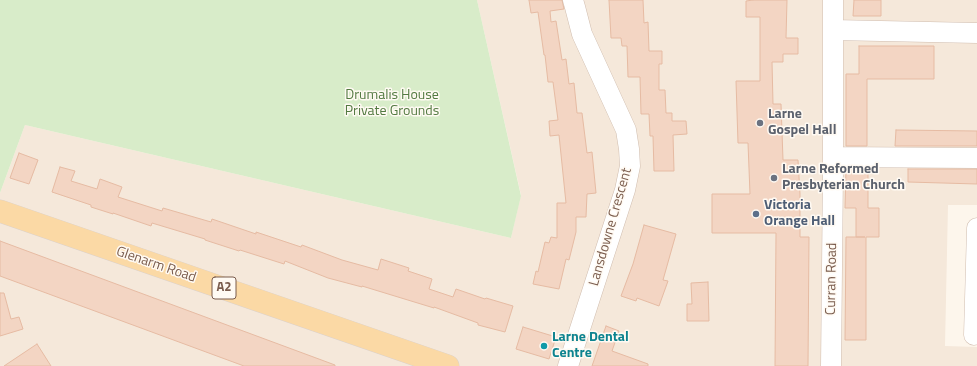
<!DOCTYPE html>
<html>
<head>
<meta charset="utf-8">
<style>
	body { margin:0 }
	canvas { display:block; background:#fdf6ec }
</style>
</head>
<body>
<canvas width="977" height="366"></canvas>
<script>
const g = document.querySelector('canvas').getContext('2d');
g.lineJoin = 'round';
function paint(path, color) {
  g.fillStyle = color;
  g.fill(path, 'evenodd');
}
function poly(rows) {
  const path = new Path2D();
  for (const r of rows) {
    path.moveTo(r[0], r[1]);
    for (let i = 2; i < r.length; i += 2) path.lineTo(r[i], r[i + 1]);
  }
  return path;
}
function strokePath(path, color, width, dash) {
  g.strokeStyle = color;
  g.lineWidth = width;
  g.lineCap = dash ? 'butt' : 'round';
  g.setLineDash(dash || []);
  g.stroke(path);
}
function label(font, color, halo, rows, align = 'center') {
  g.font = font + ' "Titillium Web",sans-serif';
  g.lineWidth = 3;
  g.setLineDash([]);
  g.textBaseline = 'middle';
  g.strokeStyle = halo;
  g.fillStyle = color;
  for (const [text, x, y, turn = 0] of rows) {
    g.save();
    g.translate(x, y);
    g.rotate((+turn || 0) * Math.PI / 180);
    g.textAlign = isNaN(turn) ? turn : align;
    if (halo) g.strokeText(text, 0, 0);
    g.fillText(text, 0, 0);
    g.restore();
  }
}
paint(poly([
	[477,0,977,0,977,205,948,205,945,346,977,347,977,366,0,366,0,193,25,125,511,238,521,195]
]), '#f5e8da');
paint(poly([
	[0,0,477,0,521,196,511,238,25,125,0,193]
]), '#d8ecc9');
const building = poly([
	[529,0,562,0,564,9,550,11,551,22,556,21,562,60,566,59,569,84,574,83,577,113,582,113,587,153,592,152,596,193,587,194,586,217,576,217,576,232,569,260,566,259,559,289,533,284,536,271,538,272,545,242,549,243,551,237,557,238,557,203,566,203,559,135,550,136,549,121,558,120,553,82,548,82,545,55,544,55,538,12,531,13,529,0],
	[609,0,643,0,644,23,648,22,649,51,662,51,662,64,659,64,659,90,665,90,666,113,672,113,672,121,686,121,687,134,673,135,674,171,654,171,653,136,650,136,649,114,641,114,640,77,628,77,627,46,622,46,621,38,611,38,609,0],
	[753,0,787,0,786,38,798,38,798,54,783,54,783,62,772,62,773,104,781,104,783,160,798,160,800,194,800,237,809,237,808,366,775,366,776,233,712,233,712,194,750,194,748,143,738,143,736,81,760,81,760,17,746,17,746,1,753,0],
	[854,0,881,0,881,16,853,16,854,0],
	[859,46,934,46,934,79,867,79,867,146,846,146,846,74,859,74,859,46],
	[896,130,977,131,977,146,895,146,896,130],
	[19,153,38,160,29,184,10,178,19,153],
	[60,167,75,171,71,181,97,189,100,179,122,187,118,197,162,211,163,208,211,222,212,219,256,234,256,232,301,247,302,245,342,260,378,270,381,259,409,268,408,271,432,279,429,289,453,297,456,289,485,299,486,298,513,306,505,332,478,325,478,323,434,307,434,308,362,286,362,287,328,278,285,261,284,264,240,250,239,251,205,240,205,239,152,223,151,226,113,213,113,214,91,207,91,205,52,192,60,167],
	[846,169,868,169,868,208,879,208,879,237,866,237,866,340,845,340,846,237,865,237,856,237,856,208,845,208,846,169],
	[908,169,977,169,977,184,908,182,908,169],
	[644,225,676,234,663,280,668,281,659,306,637,298,636,301,621,296,633,264,644,225],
	[0,241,335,365,335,366,244,366,0,276,0,241],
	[708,282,709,321,687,321,687,304,692,304,691,283,708,282],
	[0,293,4,293,11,319,19,317,23,329,0,336,0,293],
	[606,326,619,331,612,351,648,364,648,366,592,366,606,326],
	[523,327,556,337,549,359,516,349,523,327],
	[37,344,51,366,4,366,37,344]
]);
paint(building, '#f3d5c3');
strokePath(building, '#e6bba3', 1);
const minor = poly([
	[833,30,977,33],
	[833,157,977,158],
	[974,335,977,228],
	[568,366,625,190,630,166,629,149,626,130,582,34,575,7,573,0],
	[831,366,833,170,833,0]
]);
const major = poly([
	[0,211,448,366]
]);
strokePath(minor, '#d1beb0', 21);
strokePath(major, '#dad1cd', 23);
strokePath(poly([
	[798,172,817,171]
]), '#d9b8a5', 2.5, [1, 3]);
strokePath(minor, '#fff', 20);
strokePath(major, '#fbd9a5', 22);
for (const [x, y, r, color] of [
	[760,123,4,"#6b7280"],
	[774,178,4,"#6b7280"],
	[756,214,4,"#5c6f8a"],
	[544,346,4,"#0f9aa8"]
]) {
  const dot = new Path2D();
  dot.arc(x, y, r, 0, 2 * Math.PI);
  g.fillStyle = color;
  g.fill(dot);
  strokePath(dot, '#fffaf3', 1.5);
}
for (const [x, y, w] of [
	[224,288,24]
]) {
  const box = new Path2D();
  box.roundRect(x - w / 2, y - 11, w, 22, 3);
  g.fillStyle = '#fffaf3';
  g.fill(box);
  strokePath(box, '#7a5c4d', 1);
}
label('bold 13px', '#7a5c4d', null, [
	["A2",224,288]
]);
label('14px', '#537a41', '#fffaf3', [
	["Drumalis House",392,96],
	["Private Grounds",392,112]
]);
label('bold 14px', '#5b616d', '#fffaf3', [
	["Larne",768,115],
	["Gospel Hall",768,131],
	["Larne Reformed",782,170],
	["Presbyterian Church",782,186]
], 'left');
label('bold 14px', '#4e5e75', '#fffaf3', [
	["Victoria",764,206],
	["Orange Hall",764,222]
], 'left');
label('14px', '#7a5c4d', '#fffaf3', [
	["Lansdowne Crescent",611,227,-74],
	["Glenarm Road",156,265,19],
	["Curran Road",832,279,-89]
]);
label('bold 14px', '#0d838f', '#fffaf3', [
	["Larne Dental",552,338],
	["Centre",552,354]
], 'left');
</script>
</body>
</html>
